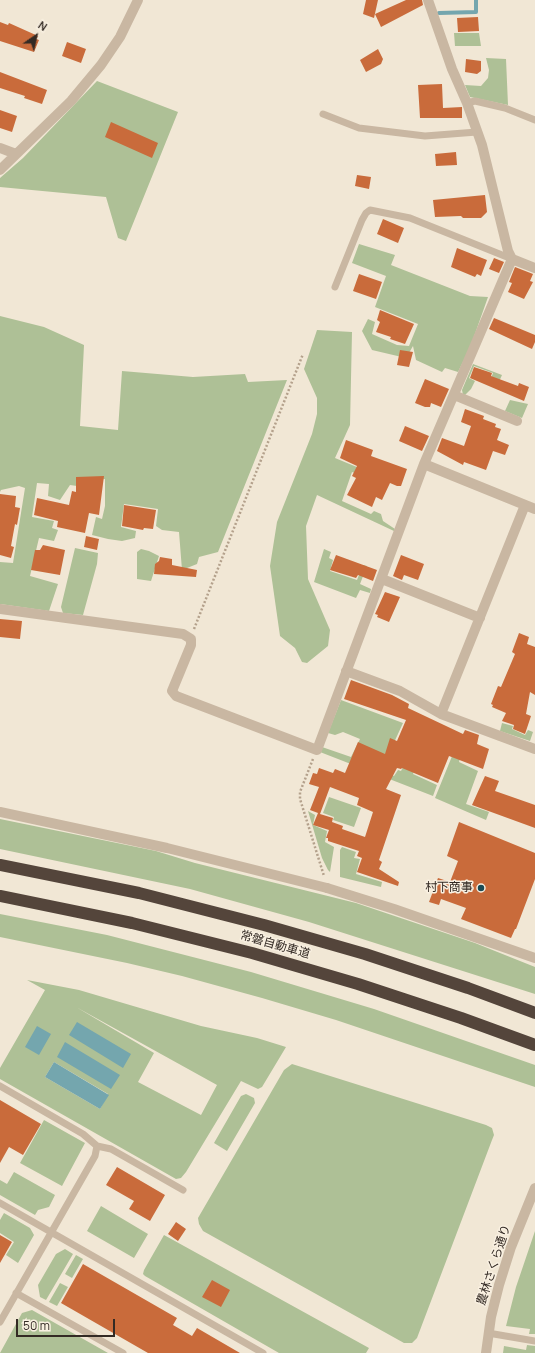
<!DOCTYPE html>
<html>
<head>
<meta charset="utf-8">
<style>
	body { margin:0 }
	#map { position:relative; width:535px; height:1353px; overflow:hidden; background:#f1e7d5; font-family:Manrope,sans-serif }
	canvas { display:block }
	.north { position:absolute; left:16px; top:16px; width:40px; height:40px; -webkit-text-stroke:3px #f9f0e1; paint-order:stroke; rotate:34deg; font-size:11px; font-weight:700; line-height:16px; text-align:center; color:#332a24 }
	.north::after { content:''; display:block; margin:auto; width:14px; height:18px; background:#332a24; clip-path:polygon(50% 0,100% 100%,50% 72%,0 100%) }
	.scale { position:absolute; left:16px; top:1319px; width:99px; height:18px; box-sizing:border-box; border:2px solid #332a24; border-top:0; padding-left:5px; font-size:12px; line-height:14px; white-space:nowrap; color:#332a24; -webkit-text-stroke:3px #f9f0e1; paint-order:stroke }
</style>
</head>
<body>
<div id="map">
<canvas width="535" height="1353"></canvas>
<div class="north">N</div>
<div class="scale">50 m</div>
</div>
<script>
const g = document.querySelector('canvas').getContext('2d');
g.lineJoin = 'round';
function paint(path, color) {
  g.fillStyle = color;
  g.fill(path, 'evenodd');
}
function poly(rows) {
  const path = new Path2D();
  for (const r of rows) {
    path.moveTo(r[0], r[1]);
    for (let i = 2; i < r.length; i += 2) path.lineTo(r[i], r[i + 1]);
  }
  return path;
}
function strokePath(path, color, width, dash) {
  g.strokeStyle = color;
  g.lineWidth = width;
  g.lineCap = dash ? 'butt' : 'round';
  g.setLineDash(dash || []);
  g.stroke(path);
}
function label(font, color, halo, rows, align = 'center') {
  g.font = font + ' Manrope,"Noto Sans JP",sans-serif';
  g.lineWidth = 3;
  g.setLineDash([]);
  g.textBaseline = 'middle';
  g.strokeStyle = halo;
  g.fillStyle = color;
  for (const [text, x, y, turn = 0] of rows) {
    g.save();
    g.translate(x, y);
    g.rotate((+turn || 0) * Math.PI / 180);
    g.textAlign = isNaN(turn) ? turn : align;
    if (halo) g.strokeText(text, 0, 0);
    g.fillText(text, 0, 0);
    g.restore();
  }
}
paint(poly([
	[454,33,479,33,481,46,455,46],
	[486,58,506,59,508,105,470,97,465,85,481,86,488,78,489,70],
	[97,81,178,112,126,241,118,238,106,197,0,187,0,178,23,158],
	[359,244,395,255,391,265,470,296,488,297,470,348,458,372,445,368,442,372,416,360,413,346,406,358,372,350,362,331,368,319,375,322,372,334,397,345,409,346,418,324,375,307,386,276,352,263],
	[0,316,44,327,84,345,80,426,118,430,122,371,193,377,245,374,248,382,287,380,218,552,199,557,197,564,182,570,179,532,162,530,156,526,158,509,124,504,121,527,136,531,135,538,122,541,108,539,92,535,96,517,102,519,105,506,105,479,95,480,91,488,70,485,60,500,48,496,49,484,37,483,32,517,54,521,52,528,58,530,54,541,39,538,30,576,58,584,49,611,0,604,0,562,13,563,25,488,19,486,1,490,0,492],
	[317,330,352,332,350,425,335,458,364,470,362,476,352,472,342,501,371,514,374,511,381,514,383,521,395,529,394,531,317,495,306,526,308,579,330,630,328,646,307,663,302,662,295,648,280,636,270,566,277,522,312,434,317,414,317,398,304,369],
	[473,364,502,375,497,386,489,384,493,373,474,366,469,378,475,381,471,389,465,395,463,395,462,390],
	[510,400,528,404,522,418,505,411],
	[75,548,98,553,97,564,83,615,63,613,61,607],
	[141,549,149,551,159,556,151,581,137,579,137,552],
	[324,549,331,552,329,558,333,560,330,571,357,580,363,565,367,566,360,584,371,589,370,593,360,590,356,598,314,582],
	[341,700,403,723,386,760,386,772,394,776,398,770,401,771,403,767,416,766,413,774,437,785,433,796,320,752,322,747,351,757,360,739,343,732,335,735,328,733],
	[502,723,513,726,512,729,525,735,528,730,533,732,530,741,500,731],
	[459,739,462,750,459,762,478,771,466,804,489,812,486,820,435,798],
	[329,797,361,808,354,827,333,820,334,817,323,813],
	[308,811,315,815,313,825,327,831,325,842,334,847,330,872,328,870,322,858],
	[0,819,156,851,195,863,356,903,475,943,535,967,535,994,309,922,190,889,0,849],
	[342,847,356,852,354,858,360,859,356,874,382,882,381,887,340,877,340,850],
	[0,914,107,935,251,972,374,1009,535,1065,535,1087,336,1020,262,998,182,976,127,963,0,937],
	[27,980,79,990,201,1026,257,1038,286,1047,262,1087,258,1089,241,1081,186,1172,181,1178,176,1179,0,1079,0,1068,45,990],
	[76,1007,217,1085,201,1115,138,1082,154,1053],
	[54,1062,108,1094,100,1109,45,1077],
	[292,1064,486,1125,492,1128,494,1135,492,1140,417,1338,412,1343,404,1343,203,1231,199,1224,198,1218,284,1070],
	[246,1094,254,1098,255,1103,227,1151,214,1143,241,1096],
	[44,1120,85,1143,62,1186,20,1163],
	[14,1172,55,1195,49,1207,38,1210,35,1215,0,1195,0,1180,7,1184],
	[101,1206,148,1234,134,1258,87,1231],
	[4,1213,30,1228,34,1235,18,1263,6,1255,14,1242,0,1233,0,1220],
	[535,1231,535,1334,529,1334,530,1329,506,1326,516,1287],
	[164,1235,369,1348,366,1353,279,1353,145,1276,143,1274,144,1270],
	[65,1249,73,1254,46,1300,40,1297,38,1285,56,1254],
	[76,1255,83,1259,72,1278,65,1274],
	[60,1283,68,1287,57,1306,49,1302],
	[32,1310,108,1353,0,1353,22,1313],
	[527,1345,535,1346,535,1353,503,1353,504,1346,526,1350]
]), '#aec096');
paint(poly([
	[77,1022,131,1054,123,1068,69,1035],
	[37,1026,51,1034,39,1055,25,1047],
	[65,1042,120,1075,111,1089,57,1057],
	[54,1062,109,1095,100,1109,45,1077]
]), '#74a6ae');
strokePath(poly([
	[439,13,476,12,476,0]
]), '#74a6ae', 4);
paint(poly([
	[366,0,378,0,374,18,363,14],
	[406,0,422,0,423,5,381,27,375,14],
	[478,17,479,31,458,32,457,18],
	[0,22,8,25,9,23,38,36,36,39,39,40,34,52,0,41],
	[67,42,86,49,81,63,62,56],
	[378,49,383,59,381,64,366,72,360,60],
	[466,59,481,61,481,71,477,74,465,72],
	[0,72,47,90,42,104,24,98,25,96,0,88],
	[442,84,443,108,462,107,462,118,420,118,418,85],
	[0,110,17,116,12,132,0,128],
	[111,122,158,143,152,158,105,137],
	[456,152,457,165,436,166,435,154],
	[357,175,371,177,369,189,355,186],
	[485,195,487,212,481,218,463,218,461,216,435,217,433,200],
	[383,219,404,228,398,243,377,234],
	[457,248,487,260,481,276,477,274,475,277,451,267],
	[494,258,504,262,499,273,489,269],
	[515,267,533,274,530,281,533,282,524,299,508,292,512,283,509,282],
	[359,274,382,282,376,299,353,291],
	[380,310,414,324,405,344,390,339,391,337,376,332,380,322,377,320],
	[494,318,535,335,535,342,532,349,489,329],
	[400,350,413,352,409,367,397,365],
	[474,367,492,373,491,376,518,386,519,383,529,387,524,401,470,378],
	[425,379,449,389,441,407,431,403,430,407,425,407,415,403],
	[465,409,484,416,483,419,496,424,495,427,501,429,497,440,509,445,505,455,493,451,486,470,464,462,463,465,437,451,442,438,464,446,471,426,461,422],
	[405,426,429,436,422,451,399,441],
	[346,440,373,450,371,456,407,469,401,486,397,486,390,483,382,500,376,497,372,507,347,495,356,478,352,476,357,466,340,458],
	[104,476,99,515,89,513,85,533,57,527,58,521,34,515,37,498,69,505,72,491,76,492,76,477],
	[0,494,16,496,15,507,20,508,17,525,15,524,11,546,14,547,11,558,0,555],
	[124,505,156,510,153,529,144,528,143,530,122,526],
	[86,536,99,539,97,550,84,547],
	[43,545,65,550,60,575,31,570,35,550,40,550],
	[336,555,377,570,373,581,358,575,356,578,330,570],
	[401,555,424,564,418,580,404,575,402,580,393,576],
	[160,557,172,559,172,565,197,570,196,577,154,574,155,564,159,561],
	[385,592,400,597,389,622,377,617,378,615,375,614],
	[0,619,22,621,20,639,0,637],
	[519,633,529,637,527,644,535,647,535,695,530,692,526,714,531,716,525,734,513,729,514,725,502,721,506,713,492,707,493,705,491,704,498,686,501,687,515,654,512,652],
	[351,680,392,695,409,704,408,708,463,734,465,730,479,735,477,744,489,749,483,769,449,756,438,783,402,768,401,769,397,768,386,789,401,795,379,860,382,862,379,869,399,882,398,886,357,872,362,858,357,856,359,851,328,841,328,838,326,838,329,830,313,825,318,813,310,810,319,787,309,784,313,773,317,774,319,768,333,773,335,769,345,773,358,742,385,754,390,738,397,741,406,720,344,699],
	[330,787,359,798,357,805,373,812,365,837,342,829,343,826,332,822,333,818,320,814],
	[485,776,499,781,495,791,535,805,535,828,472,805],
	[459,822,535,853,535,879,516,929,515,929,511,938,461,919,466,908,441,899,439,905,429,902,438,878,450,882,458,861,447,856],
	[0,1100,41,1124,23,1155,9,1147,0,1163],
	[117,1167,165,1195,150,1221,129,1209,134,1201,106,1185],
	[176,1222,186,1229,178,1241,168,1234],
	[0,1235,12,1242,0,1263],
	[83,1264,177,1318,173,1325,192,1336,197,1328,240,1353,148,1353,61,1303],
	[212,1280,230,1290,221,1307,202,1297]
]), '#c96b3b');
strokePath(poly([
	[194,629,303,354],
	[313,759,300,792,300,799,324,876]
]), '#b4a18c', 2.5, [2, 2]);
strokePath(poly([
	[467,103,475,101,505,108,535,120],
	[323,114,359,128,425,136,477,132],
	[335,287,362,220,366,213,370,210,410,218,512,259],
	[0,1086,83,1134,97,1146,111,1149,183,1190],
	[0,1203,263,1353],
	[16,1293,123,1353],
	[0,1322,95,1156,97,1146],
	[488,1333,535,1341]
]), '#c9b7a2', 7);
strokePath(poly([
	[428,0,452,69,467,103,482,145,508,251,512,259,535,268],
	[0,148,16,154],
	[0,170,71,101,101,65,120,37,138,0],
	[454,395,517,421],
	[424,464,535,509],
	[382,579,480,618],
	[0,609,183,634,191,639,191,645,172,691,176,696,317,750,424,464,512,259],
	[346,671,400,691,441,714,535,749],
	[441,714,525,505],
	[0,812,167,848,327,888]
]), '#c9b7a2', 10);
strokePath(poly([
	[327,888,394,909,535,958],
	[486,1353,491,1317,499,1285,511,1247,535,1188]
]), '#c9b7a2', 10);
strokePath(poly([
	[0,865,139,893,264,925,365,954,468,988,535,1013],
	[0,896,132,923,252,953,358,984,461,1018,535,1045]
]), '#54453b', 12);
for (const [x, y, r, color] of [
	[481,888,4,"#194b55"]
]) {
  const dot = new Path2D();
  dot.arc(x, y, r, 0, 2 * Math.PI);
  g.fillStyle = color;
  g.fill(dot);
  strokePath(dot, '#f9f0e1', 1.5);
}
label('12px', '#332a24', '#f9f0e1', [
	["村下商事",473,888]
], 'right');
label('12px', '#332a24', '#f9f0e1', [
	["常磐自動車道",275,945,16],
	["農林さくら通り",494,1265,-72]
]);
</script>
</body>
</html>
